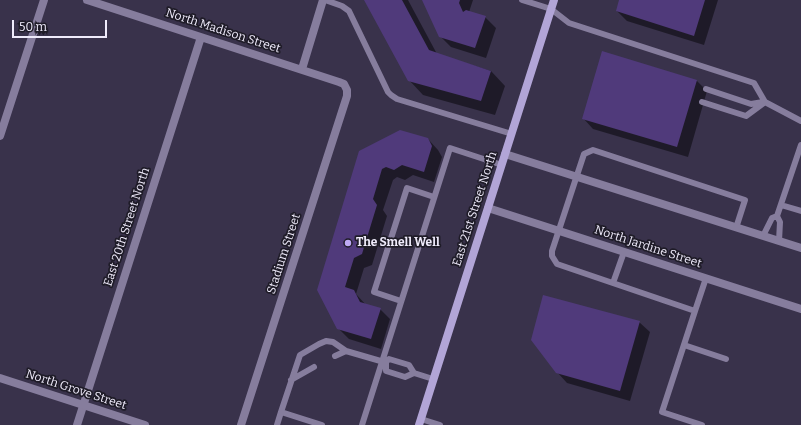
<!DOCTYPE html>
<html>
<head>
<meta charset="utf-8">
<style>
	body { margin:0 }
	#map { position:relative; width:801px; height:425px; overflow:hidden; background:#39324b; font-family:Bitter,serif }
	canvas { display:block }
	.scale { position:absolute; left:12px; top:20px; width:95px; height:18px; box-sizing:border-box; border:2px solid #efebfb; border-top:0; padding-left:5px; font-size:12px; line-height:14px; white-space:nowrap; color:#efebfb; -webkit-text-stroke:3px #1f1c28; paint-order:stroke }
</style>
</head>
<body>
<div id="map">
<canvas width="801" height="425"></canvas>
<div class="scale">50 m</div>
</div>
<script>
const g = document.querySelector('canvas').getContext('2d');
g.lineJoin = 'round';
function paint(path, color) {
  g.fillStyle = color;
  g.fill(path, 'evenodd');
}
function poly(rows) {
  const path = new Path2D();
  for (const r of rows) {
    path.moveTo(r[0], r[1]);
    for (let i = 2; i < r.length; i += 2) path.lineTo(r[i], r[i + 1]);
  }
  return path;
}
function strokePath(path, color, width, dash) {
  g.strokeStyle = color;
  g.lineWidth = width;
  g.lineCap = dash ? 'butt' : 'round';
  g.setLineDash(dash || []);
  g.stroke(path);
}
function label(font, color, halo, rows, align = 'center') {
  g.font = font + ' Bitter,serif';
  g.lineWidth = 3.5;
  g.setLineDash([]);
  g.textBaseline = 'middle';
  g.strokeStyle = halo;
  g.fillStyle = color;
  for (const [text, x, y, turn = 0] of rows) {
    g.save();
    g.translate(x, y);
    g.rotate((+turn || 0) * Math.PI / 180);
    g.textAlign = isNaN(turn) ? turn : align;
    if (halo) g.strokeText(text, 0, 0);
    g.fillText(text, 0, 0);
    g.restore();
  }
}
paint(poly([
	[366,0,408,0,437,54,491,71,505,86,495,115,423,95,409,80],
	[423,0,473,0,469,12,485,17,496,28,486,58,451,47,440,36],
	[620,0,718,0,704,45,627,21,617,11],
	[697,81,707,91,688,157,593,129,583,118],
	[428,139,438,150,442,157,434,182,413,175,405,180,397,177,393,180,383,210,387,216,372,265,364,268,356,294,366,305,380,309,390,319,381,349,349,339,338,328,360,152],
	[639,322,650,332,630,401,567,383,557,372]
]), '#0007');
paint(poly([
	[364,0,402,0,429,50,491,71,481,101,408,81],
	[422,0,460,0,459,3,463,12,466,10,486,16,475,48,439,37],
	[619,0,705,0,694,36,616,11],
	[602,51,697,80,677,147,582,119],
	[400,130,428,138,432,146,424,172,402,165,394,170,386,167,382,169,373,199,377,205,362,254,354,258,345,287,354,290,360,302,381,308,371,339,337,329,317,290,359,151],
	[543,295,640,321,620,391,556,373,531,340]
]), '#503a7b');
strokePath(poly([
	[325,0,342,6,349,11,388,92,391,95,397,99,512,134],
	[522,0,551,9,569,23,754,83,765,102,801,121],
	[706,89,751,104,763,102],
	[702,102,746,116,765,102],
	[781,205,801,211],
	[763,236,772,218,777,216],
	[779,241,780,222,777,216,801,145],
	[706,278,695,311,557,264,552,256,552,251,584,154,593,150,745,200,736,228],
	[613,283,624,252],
	[401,301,374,292,407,188,434,197],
	[695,311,662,412,702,425],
	[684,345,726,359],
	[335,356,346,351],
	[414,373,405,377,386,371,386,362,389,359,409,365,414,373,433,379],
	[291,380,314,367],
	[281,412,300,355,319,344,326,341,333,342,346,351,384,362],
	[421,419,440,425],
	[277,425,281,412,322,425],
	[362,425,450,148,502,165]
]), '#867d9d', 6);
strokePath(poly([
	[87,0,339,82,344,84,347,90,347,96,241,425],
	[302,69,323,0],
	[0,136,44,0],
	[505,154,801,248],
	[488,208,801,309],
	[77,425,201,37]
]), '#867d9d', 8);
strokePath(poly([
	[0,378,145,425]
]), '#867d9d', 8);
strokePath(poly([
	[419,425,554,0]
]), '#b2a5d7', 8);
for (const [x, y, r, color] of [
	[348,243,4,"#bea9f4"]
]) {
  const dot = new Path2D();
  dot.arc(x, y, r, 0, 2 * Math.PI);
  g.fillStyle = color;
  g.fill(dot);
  strokePath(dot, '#1f1c28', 1.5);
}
label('12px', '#efebfb', '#1f1c28', [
	["North Madison Street",223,31,18],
	["East 21st Street North",475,209,-72],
	["East 20th Street North",127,227,-72],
	["North Jardine Street",648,247,18],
	["Stadium Street",284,254,-72],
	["North Grove Street",76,390,18]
]);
label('bold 12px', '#efebfb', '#1f1c28', [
	["The Smell Well",356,243]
], 'left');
</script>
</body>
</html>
